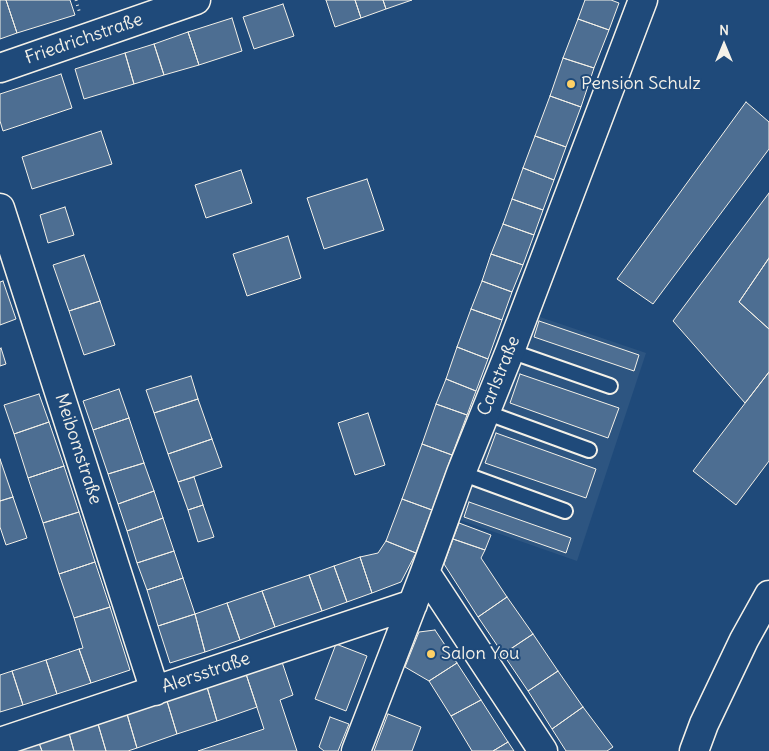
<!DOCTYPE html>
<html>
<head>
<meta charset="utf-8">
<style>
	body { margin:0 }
	#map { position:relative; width:769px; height:751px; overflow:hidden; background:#1f4a7a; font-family:Delius,sans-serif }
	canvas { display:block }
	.north { position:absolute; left:699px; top:20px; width:50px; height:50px; -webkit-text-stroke:4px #1f4a7a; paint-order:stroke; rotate:0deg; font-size:14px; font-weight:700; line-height:20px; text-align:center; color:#f4f1e8 }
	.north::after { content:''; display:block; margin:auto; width:18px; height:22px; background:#f4f1e8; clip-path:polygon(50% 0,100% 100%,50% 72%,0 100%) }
</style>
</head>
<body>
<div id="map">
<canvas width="769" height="751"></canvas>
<div class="north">N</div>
</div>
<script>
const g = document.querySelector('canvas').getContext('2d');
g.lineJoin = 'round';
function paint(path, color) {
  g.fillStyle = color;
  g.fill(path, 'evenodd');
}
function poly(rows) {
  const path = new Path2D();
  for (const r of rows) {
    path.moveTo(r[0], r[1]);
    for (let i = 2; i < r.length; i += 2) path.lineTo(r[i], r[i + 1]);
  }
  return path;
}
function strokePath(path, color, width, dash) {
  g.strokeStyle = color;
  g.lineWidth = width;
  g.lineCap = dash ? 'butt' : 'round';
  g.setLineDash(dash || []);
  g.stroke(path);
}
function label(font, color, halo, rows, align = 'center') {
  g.font = font + ' Delius,sans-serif';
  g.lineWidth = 4;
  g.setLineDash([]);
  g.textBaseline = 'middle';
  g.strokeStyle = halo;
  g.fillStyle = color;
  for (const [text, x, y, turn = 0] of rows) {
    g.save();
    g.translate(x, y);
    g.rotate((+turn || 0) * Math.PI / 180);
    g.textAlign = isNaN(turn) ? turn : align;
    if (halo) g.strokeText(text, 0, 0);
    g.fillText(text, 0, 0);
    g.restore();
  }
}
paint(poly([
	[537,316,646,353,577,561,460,520]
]), '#2d5581');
const building = poly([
	[0,0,6,0,17,33,0,39,0,0],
	[6,0,70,0,75,15,17,33,6,0],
	[326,0,355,0,361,18,335,27,326,0],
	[355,0,383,0,386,9,361,18,355,0],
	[383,0,412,0,386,9,383,0],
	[585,0,611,0,619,3,609,30,578,19,585,0],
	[283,4,294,36,254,49,243,17,283,4],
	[232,18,242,51,199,65,188,32,232,18],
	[578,19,609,30,594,68,563,58,578,19],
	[188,32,199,65,164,75,154,44,188,32],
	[154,44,164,75,134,84,125,53,154,44],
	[125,53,134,84,84,99,75,69,125,53],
	[563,58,594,68,581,107,550,96,563,58],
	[61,74,72,108,3,131,0,121,0,94,61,74],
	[550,96,581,107,566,147,535,136,550,96],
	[746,102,769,122,769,149,653,304,617,279,746,102],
	[101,131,112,164,32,189,22,157,101,131],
	[535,136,566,147,554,180,523,168,535,136],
	[523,168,554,180,543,210,512,199,523,168],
	[241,170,252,203,206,218,195,185,241,170],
	[367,179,384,230,324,249,307,198,367,179],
	[769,193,769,258,739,302,769,329,769,372,745,403,673,321,769,193],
	[512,199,543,210,534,235,503,224,512,199],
	[65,207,74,235,48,243,40,215,65,207],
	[503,224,534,235,523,265,491,254,503,224],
	[288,236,301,278,247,296,233,254,288,236],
	[491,254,523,265,512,292,482,281,491,254],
	[84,255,100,301,69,311,53,265,84,255],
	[769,258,769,329,739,302,769,258],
	[3,281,16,319,0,325,0,282,3,281],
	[482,281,512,292,502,320,471,309,482,281],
	[100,301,115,345,84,355,69,311,100,301],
	[471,309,502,320,488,359,457,347,471,309],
	[539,321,639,355,634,371,534,337,539,321],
	[457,347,488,359,476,391,446,379,457,347],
	[1,348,6,364,0,366,0,349,1,348],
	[769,372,769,461,736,505,693,471,769,372],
	[520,374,619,408,608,438,510,403,520,374],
	[191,376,198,399,154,413,146,390,191,376],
	[446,379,476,391,467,415,436,404,446,379],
	[119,389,129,418,93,430,83,401,119,389],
	[39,394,49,422,14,434,4,405,39,394],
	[198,399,212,439,168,454,154,413,198,399],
	[436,404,467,415,452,455,422,444,436,404],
	[368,413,385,465,355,475,338,423,368,413],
	[129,418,144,463,108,474,93,430,129,418],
	[49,422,64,466,28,478,14,434,49,422],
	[496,433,596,469,586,498,485,463,496,433],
	[212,439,222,467,178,482,168,454,212,439],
	[422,444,452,455,432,510,402,499,422,444],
	[0,459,13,497,0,501,0,459],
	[144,463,154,491,118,504,108,474,144,463],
	[64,466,79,512,43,523,28,478,64,466],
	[194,477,203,505,188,510,178,482,194,477],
	[154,491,163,518,127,531,118,504,154,491],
	[13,497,27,538,6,545,0,527,0,501,13,497],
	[402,499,432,510,416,553,386,541,402,499],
	[469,502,571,538,566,553,464,517,469,502],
	[203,505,214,537,198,542,188,510,203,505],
	[79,512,95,562,59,574,43,523,79,512],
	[163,518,174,551,137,563,127,531,163,518],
	[459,523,491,535,485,550,453,539,459,523],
	[453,539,485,550,481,558,507,597,478,617,444,564,453,539],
	[386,541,416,553,401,582,372,593,360,557,378,553,386,541],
	[174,551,183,578,147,590,137,563,174,551],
	[360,557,372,593,347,602,334,566,360,557],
	[95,562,110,607,74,618,59,574,95,562],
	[334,566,347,602,322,611,309,575,334,566],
	[309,575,322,611,275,627,262,591,309,575],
	[183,578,195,614,158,626,147,590,183,578],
	[262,591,275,627,240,640,227,603,262,591],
	[507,597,533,634,503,654,478,617,507,597],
	[227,603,240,640,205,652,195,614,227,603],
	[110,607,130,670,91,683,79,649,83,648,74,618,110,607],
	[195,614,205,652,170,663,158,626,195,614],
	[435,630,457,663,429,681,405,667,419,632,435,630],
	[533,634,558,671,528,691,503,654,533,634],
	[336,644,367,656,346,711,315,699,336,644],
	[79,649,91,683,57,694,46,660,79,649],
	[46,660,57,694,23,705,12,671,46,660],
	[282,662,293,695,280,700,297,751,198,751,264,729,246,674,282,662],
	[457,663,481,700,451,716,429,681,457,663],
	[12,671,23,705,0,712,0,675,12,671],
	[558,671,583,707,552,729,528,691,558,671],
	[246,674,257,707,217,721,207,687,246,674],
	[207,687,217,721,177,734,167,701,207,687],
	[481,700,508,742,493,751,472,751,451,716,481,700],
	[167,701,177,734,137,748,127,714,167,701],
	[583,707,613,747,607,751,566,751,552,729,583,707],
	[127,714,137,748,128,751,106,751,98,724,127,714],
	[388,714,421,727,412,751,374,751,388,714],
	[330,717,349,724,338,751,324,751,319,747,330,717],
	[98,724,106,751,74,751,69,733,98,724],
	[69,733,74,751,42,751,39,743,69,733],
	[508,742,514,751,493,751,508,742],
	[39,743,42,751,15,751,39,743]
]);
paint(building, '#4d6e92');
strokePath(building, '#f4f1e8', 1);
const service = poly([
	[510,351,610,386],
	[485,412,589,450],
	[461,473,565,511]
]);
const minor = poly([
	[0,68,196,0],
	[0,208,155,691],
	[425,572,543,751],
	[0,742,413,604],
	[356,751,425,572,461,473,510,351,643,0]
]);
const secondary = poly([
	[694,751,704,724,744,640,769,595]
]);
strokePath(service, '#f4f1e8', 18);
strokePath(minor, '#f4f1e8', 31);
strokePath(secondary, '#f4f1e8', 31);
strokePath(poly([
	[76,0,80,14]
]), '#f4f1e8', 3, [1, 4]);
strokePath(service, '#1f4a7a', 14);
strokePath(minor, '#1f4a7a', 28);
strokePath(secondary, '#1f4a7a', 28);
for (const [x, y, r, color] of [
	[571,84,5,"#ffd166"],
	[431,654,5,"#ffd166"]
]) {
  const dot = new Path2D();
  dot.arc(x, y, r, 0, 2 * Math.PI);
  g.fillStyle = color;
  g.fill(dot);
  strokePath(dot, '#1f4a7a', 2);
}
label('18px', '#f4f1e8', '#1f4a7a', [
	["Friedrichstraße",84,39,-19],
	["Carlstraße",499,376,-68],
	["Meibomstraße",78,449,72],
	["Alersstraße",206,673,-19]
]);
label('18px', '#f4f1e8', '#1f4a7a', [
	["Pension Schulz",581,84],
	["Salon You",441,654]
], 'left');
</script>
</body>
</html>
